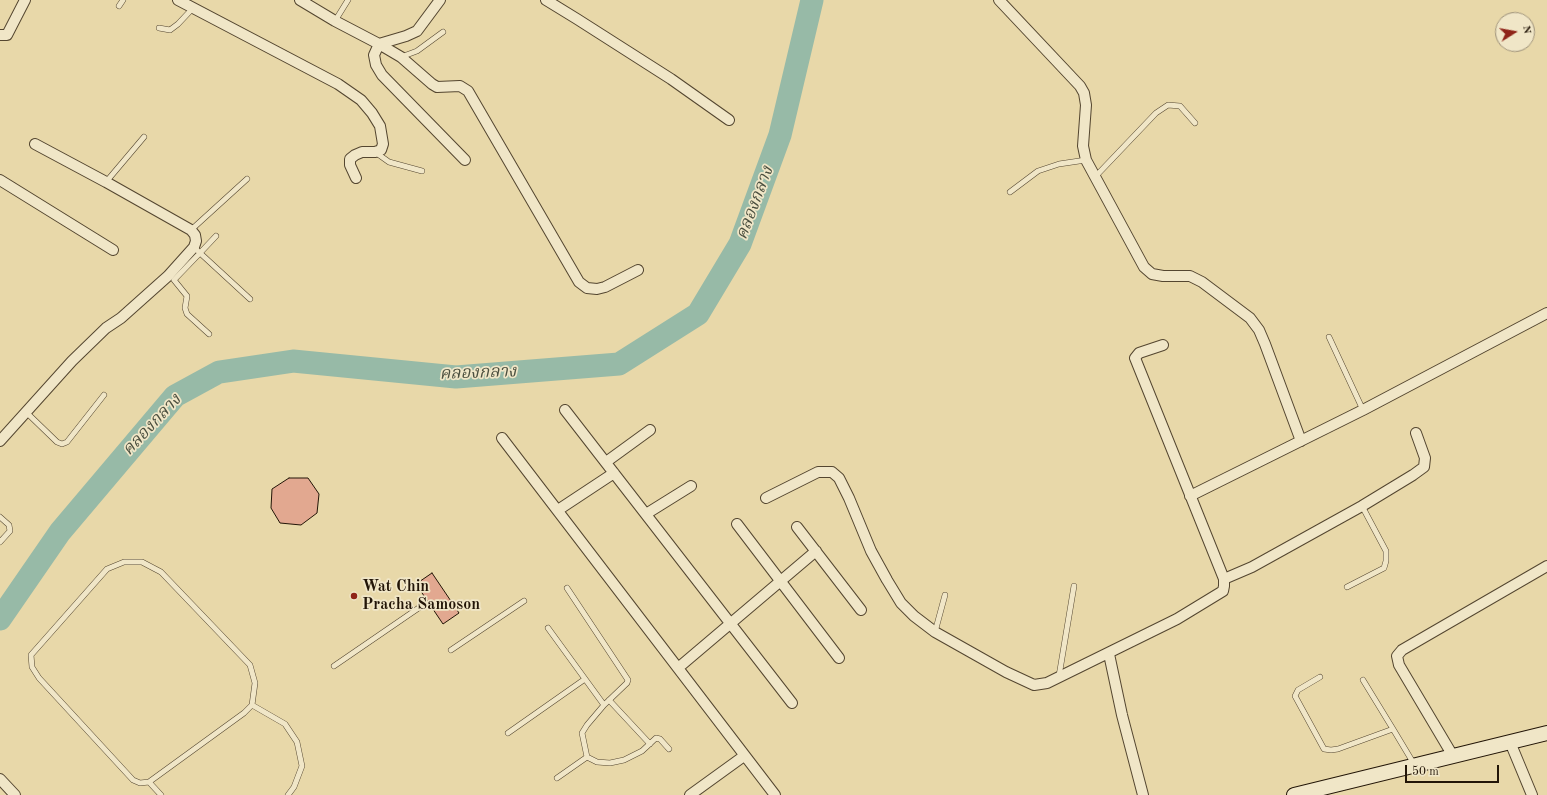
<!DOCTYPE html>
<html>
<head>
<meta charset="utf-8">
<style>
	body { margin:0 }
	#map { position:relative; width:1547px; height:795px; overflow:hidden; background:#e8d8a9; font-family:"Old Standard TT",serif }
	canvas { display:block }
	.north { position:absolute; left:1495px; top:12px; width:40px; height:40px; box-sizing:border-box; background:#f0e6c7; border:1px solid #9e927a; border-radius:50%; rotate:79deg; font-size:11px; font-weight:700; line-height:16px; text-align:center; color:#221507 }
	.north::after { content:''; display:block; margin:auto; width:14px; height:18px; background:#8f2418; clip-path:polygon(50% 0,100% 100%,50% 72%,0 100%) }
	.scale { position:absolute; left:1405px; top:765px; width:94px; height:18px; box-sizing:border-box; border:2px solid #221507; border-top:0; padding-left:5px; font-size:12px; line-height:14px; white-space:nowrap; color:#221507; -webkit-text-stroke:3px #f0e6c7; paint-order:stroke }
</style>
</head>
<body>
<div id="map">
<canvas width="1547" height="795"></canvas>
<div class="north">N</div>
<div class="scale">50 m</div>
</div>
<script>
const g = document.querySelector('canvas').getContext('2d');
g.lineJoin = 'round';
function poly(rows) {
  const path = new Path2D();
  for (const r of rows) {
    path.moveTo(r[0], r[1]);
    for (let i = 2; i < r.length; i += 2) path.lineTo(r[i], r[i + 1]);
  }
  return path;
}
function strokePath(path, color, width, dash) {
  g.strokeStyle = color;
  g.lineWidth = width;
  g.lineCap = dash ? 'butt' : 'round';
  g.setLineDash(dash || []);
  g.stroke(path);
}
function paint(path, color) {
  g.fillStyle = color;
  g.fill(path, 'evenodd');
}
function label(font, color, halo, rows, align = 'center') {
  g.font = font + ' "Old Standard TT","Noto Serif Thai",serif';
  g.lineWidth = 3.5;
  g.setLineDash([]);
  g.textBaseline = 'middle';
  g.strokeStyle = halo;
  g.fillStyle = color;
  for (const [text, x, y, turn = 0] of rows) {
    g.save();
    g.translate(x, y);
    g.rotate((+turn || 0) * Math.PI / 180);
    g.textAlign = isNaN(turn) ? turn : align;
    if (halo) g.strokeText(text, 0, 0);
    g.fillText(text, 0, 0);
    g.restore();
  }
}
strokePath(poly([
	[0,619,60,532,175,396,219,372,293,361,456,377,619,364,698,314,740,244,780,135,812,0]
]), '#97baa7', 23);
const building = poly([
	[289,478,308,478,319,494,317,513,301,525,280,523,271,508,272,489,289,478],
	[432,573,459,613,443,624,416,584,432,573]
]);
paint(building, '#e2a890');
strokePath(building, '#221507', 1);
const service = poly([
	[119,6,123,0],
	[335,21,348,0],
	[159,28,170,30,178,24,193,8],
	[401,57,417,51,443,32],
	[375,152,389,162,422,171],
	[1095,177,1156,113,1168,105,1180,106,1195,123],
	[106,182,144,137],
	[1010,192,1038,171,1059,164,1086,160],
	[191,230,247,179],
	[216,236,200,253,250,299],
	[194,247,200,253,174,280,187,296,185,308,187,314,209,334],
	[1329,337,1363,410],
	[26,412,57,442,62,444,67,442,104,395],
	[0,517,9,525,10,531,0,542],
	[124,562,142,562,161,572,250,665,255,683,252,705,244,713,149,782,140,783,133,780,39,678,32,667,31,655,107,569,124,562],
	[1347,587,1384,568,1386,561,1386,551,1362,506],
	[548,628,604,705],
	[935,632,945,595],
	[451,650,524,601],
	[334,666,423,605],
	[1059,676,1074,586],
	[1320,677,1298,690,1295,696,1324,749,1331,750,1338,749,1393,729,1414,764],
	[1363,680,1393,729],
	[609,700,650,744],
	[252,705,285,724,297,742,302,766,294,787,288,795],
	[508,733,585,679],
	[587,757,597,762,610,763,624,760,642,751,656,738,660,739,669,749],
	[557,778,587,757,582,733,587,725,604,705,627,683,628,680,567,588],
	[149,782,161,795]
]);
const minor = poly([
	[178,0,338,84,361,100,372,113,380,126,383,144,381,150,375,152,362,152,355,155,350,159,350,165,356,178],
	[300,0,335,21,379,44,406,36,417,31,440,0],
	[546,0,577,19,671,79,729,120],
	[999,0,1080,86,1084,93,1086,105,1083,146,1086,160,1144,267,1152,274,1163,276,1190,276,1202,282,1250,318,1259,330,1265,344,1301,441],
	[0,35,7,35,25,0],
	[465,160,382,75,376,65,374,55,379,44,401,57,432,84,437,87,460,86,468,91,579,282,587,288,597,289,605,287,638,270],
	[0,180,113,250],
	[565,410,792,703],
	[502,438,775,795],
	[0,441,72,361,106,328,121,318,168,276,194,247,196,241,195,235,191,230,106,182,35,144],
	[606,462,650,430],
	[1190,496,1363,410,1547,313],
	[766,498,818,472,832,472,839,478,849,498,871,551,887,580,901,603,914,616,935,632,1006,672,1034,685,1047,683,1177,619,1223,591,1224,586,1224,579,1135,358,1139,353,1163,345],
	[558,510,614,473],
	[646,514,691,486],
	[737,524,839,658],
	[797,527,861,610],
	[1224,579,1252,567,1362,506,1413,475,1424,467,1425,458,1416,433],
	[1109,654,1122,715,1143,795],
	[678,668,816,551],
	[1510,742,1532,795],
	[1453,756,1399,665,1397,656,1402,650,1547,566],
	[0,779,15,795],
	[690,795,744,756]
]);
const secondary = poly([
	[1294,795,1547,733]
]);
strokePath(service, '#544630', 6);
strokePath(minor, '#544630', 12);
strokePath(secondary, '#221507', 16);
strokePath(service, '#f0e6c7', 5);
strokePath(minor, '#f0e6c7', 10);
strokePath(secondary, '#f0e6c7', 14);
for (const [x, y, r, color] of [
	[354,596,4,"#8f2418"]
]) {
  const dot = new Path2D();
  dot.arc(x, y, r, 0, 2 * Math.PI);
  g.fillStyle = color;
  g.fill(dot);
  strokePath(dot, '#f0e6c7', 1.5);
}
label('bold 16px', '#221507', '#f0e6c7', [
	["Wat Chin",362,587],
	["Pracha Samoson",362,605]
], 'left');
label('italic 17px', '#4b4f3f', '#f0e6c7', [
	["คลองกลาง",755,203,-69],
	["คลองกลาง",478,373,-2],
	["คลองกลาง",152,425,-47]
]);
</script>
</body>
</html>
